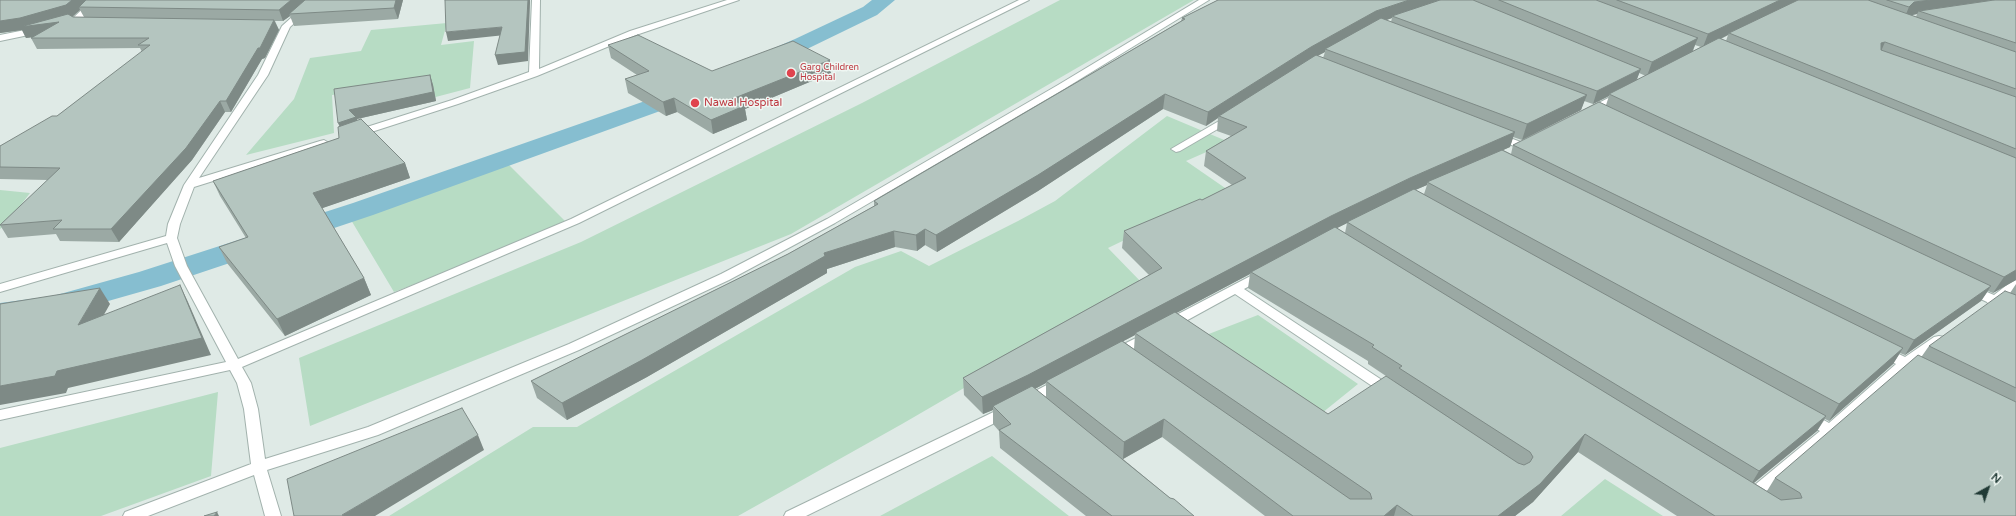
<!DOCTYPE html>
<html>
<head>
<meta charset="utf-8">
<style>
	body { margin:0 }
	#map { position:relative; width:2016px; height:516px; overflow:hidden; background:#dfeae6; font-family:"Varela Round",sans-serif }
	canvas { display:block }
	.north { position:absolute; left:1968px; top:468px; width:40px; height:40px; -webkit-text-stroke:3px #eff7f3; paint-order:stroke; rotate:40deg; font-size:11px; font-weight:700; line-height:16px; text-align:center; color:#203a35 }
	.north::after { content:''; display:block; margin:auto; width:14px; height:18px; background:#203a35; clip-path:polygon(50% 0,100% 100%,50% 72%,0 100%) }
</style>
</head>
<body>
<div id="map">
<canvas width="2016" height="516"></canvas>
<div class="north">N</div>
</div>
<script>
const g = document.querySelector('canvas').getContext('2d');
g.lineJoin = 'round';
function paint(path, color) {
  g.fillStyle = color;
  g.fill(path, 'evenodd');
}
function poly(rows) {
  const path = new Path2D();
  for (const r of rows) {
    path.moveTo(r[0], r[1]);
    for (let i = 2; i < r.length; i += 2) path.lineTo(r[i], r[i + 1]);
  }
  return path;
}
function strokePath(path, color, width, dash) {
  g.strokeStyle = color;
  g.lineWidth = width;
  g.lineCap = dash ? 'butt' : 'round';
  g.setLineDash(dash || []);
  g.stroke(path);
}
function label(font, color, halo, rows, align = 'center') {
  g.font = font + ' "Varela Round",sans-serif';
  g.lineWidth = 3;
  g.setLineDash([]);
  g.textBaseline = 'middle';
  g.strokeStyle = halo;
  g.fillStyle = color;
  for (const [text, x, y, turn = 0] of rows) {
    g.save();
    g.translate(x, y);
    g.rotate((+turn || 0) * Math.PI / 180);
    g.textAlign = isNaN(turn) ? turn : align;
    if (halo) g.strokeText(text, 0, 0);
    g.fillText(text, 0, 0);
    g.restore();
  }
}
paint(poly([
	[1060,0,1194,0,791,234,310,426,299,358,581,242,862,103],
	[447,23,441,45,474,41,470,88,428,99,428,83,332,95,334,133,246,155,294,99,310,58,361,51,371,30],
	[1167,116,1229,142,1186,161,1228,190,1108,248,1143,284,902,424,738,516,389,516,533,427,577,427,855,267,901,251,929,266,1018,221,1055,201],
	[509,165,569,225,394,292,351,220],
	[0,190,30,193,8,222,0,229],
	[1258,315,1358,384,1317,417,1201,337],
	[218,392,211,476,101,516,0,516,0,448],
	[992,456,1069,516,880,516],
	[1605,479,1663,516,1561,516]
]), '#b7dcc4');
paint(poly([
	[872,0,895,0,877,15,772,66,764,68,756,66,753,61,756,56,795,39,863,7,872,0],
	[688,86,696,88,700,93,696,98,373,215,161,286,66,313,0,323,0,303,53,296,139,272,353,203,688,86]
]), '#86bed0');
const minor = poly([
	[92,0,101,0,81,20,88,22,88,26,75,25,72,20,73,18,92,0],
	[311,0,320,0,290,27,268,75,199,178,320,141,324,140,329,143,328,145,194,187,180,224,177,238,187,266,238,359,571,219,1019,0,1029,0,579,223,242,367,251,383,258,409,265,459,368,427,569,344,721,274,827,219,1058,85,1199,0,1209,0,1064,89,835,223,729,280,579,350,378,435,267,470,281,516,265,516,254,475,148,516,123,516,125,512,251,464,244,409,237,383,230,370,0,420,0,410,226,362,175,266,167,243,0,292,0,284,166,236,168,224,184,185,258,75,282,26,311,0],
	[532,0,540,0,539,69,630,31,727,0,739,0,636,35,537,76,458,104,359,136,351,136,350,134,351,132,452,100,529,72,532,0],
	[40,27,43,28,43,32,0,41,0,35,40,27],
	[1622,91,1627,94,1625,96,1591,113,1588,114,1583,111,1622,91],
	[1231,114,1235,115,1236,117,1235,119,1180,151,1176,152,1171,149,1231,114],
	[1497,133,1526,144,1527,146,1522,149,1493,138,1492,136,1497,133],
	[1262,270,1268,274,1266,277,1244,289,1394,388,1396,391,1394,394,1384,394,1235,294,1173,328,1163,328,1162,325,1163,322,1262,270],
	[2016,280,2016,290,2003,300,2016,306,2016,315,1989,305,1987,302,1966,292,1964,289,1970,285,1994,295,2012,281,2016,280],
	[1148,332,1153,333,1155,336,1153,339,1120,357,1115,358,1110,357,1108,354,1110,351,1148,332],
	[1939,336,1944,337,1946,340,1944,343,1915,363,1925,368,1927,371,1925,374,1920,376,1907,370,1755,501,1750,503,1745,501,1742,497,1745,493,1820,431,1801,421,1799,417,1801,413,1806,412,1811,413,1829,423,1896,364,1878,355,1876,352,1878,349,1888,349,1905,357,1934,337,1939,336],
	[1060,378,1065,380,1067,383,1065,386,1032,404,1027,406,1022,404,1020,401,1022,398,1060,378],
	[1006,406,1011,407,1013,411,1011,415,806,516,784,516,786,512,1006,406]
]);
strokePath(minor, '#a2b2ad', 2);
paint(minor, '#fff');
paint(poly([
	[0,0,403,0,398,19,294,26,290,16,283,21,275,21,279,30,265,58,262,59,231,112,225,112,192,160,119,242,60,241,56,234,8,238,0,225,48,180,0,179,0,146,57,116,142,52,140,48,37,49,31,38,33,37,26,38,22,30,0,33],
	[80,10,84,17,72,17],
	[1218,0,2016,0,2016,280,1993,293,1988,291,1981,301,1905,355,1900,353,1893,364,1829,421,1825,419,1817,431,1754,483,1767,491,1775,478,1922,356,1929,346,2010,293,2016,284,2016,516,1677,516,1578,452,1533,502,1515,516,1265,516,1162,437,1123,459,1170,498,1194,516,1086,516,1000,448,999,431,993,424,993,410,983,414,964,395,963,378,1149,275,1122,248,1124,231,1202,200,1232,185,1204,166,1206,151,1231,136,1217,131,1218,118,1206,126,1163,109,1038,191,937,252,925,245,917,251,895,247,827,269,827,273,647,377,567,420,537,398,531,381,788,254,874,206,874,201,1181,21,1182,18],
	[1917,14,1916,17,1911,15],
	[1392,18,1391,22,1386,20],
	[1728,35,1726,41,1721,39],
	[1695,45,1701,47,1693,51],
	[1325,52,1323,58,1317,56],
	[1639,73,1646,76,1637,80],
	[1609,96,1606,105,1513,145,1511,154,1503,150,1510,147,1513,137,1522,140,1581,110,1584,101,1593,104],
	[1427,185,1424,194,1415,190],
	[1347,223,1345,233,1337,228],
	[1250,274,1248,288,1368,361,1368,364,1395,382,1328,414,1176,313],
	[1135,335,1134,349,1123,341],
	[1046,383,1046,397,1035,389],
	[608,45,712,71,831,73,745,109,747,120,713,134,677,112,666,116,628,93,625,79,637,75,611,58],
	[430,75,433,85,436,101,357,119,357,121,405,163,410,178,322,208,364,278,371,295,285,336,227,263,219,247,246,238,220,196,213,181,339,138,340,126]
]), '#9ba9a4');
paint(poly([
	[72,0,90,0,79,7,80,10,72,17,59,22,64,33,26,38,22,30,0,33,0,21],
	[291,0,309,0,289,14,290,16,283,21,279,10],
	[396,0,403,0,398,19,394,8],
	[527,0,530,0,530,3,528,61,498,65,495,55],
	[1409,0,1444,0,1392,16,1392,18,1373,25,1325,49,1325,52,1308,61,1219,116,1218,118,1206,126,1208,112,1311,47,1376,11],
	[1780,0,1802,0,1729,33,1728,35,1703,47,1708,34],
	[1931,0,1993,0,1919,11,1917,14,1908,16,1903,21,1909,7,1914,2],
	[274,20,279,30,265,58,262,59,231,112,226,101],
	[502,27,505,35,448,41,446,32],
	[1698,38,1692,52,1647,76,1652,62],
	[1885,42,1879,56,1881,43],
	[830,60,831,73,745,109,747,120,713,134,711,120,732,99],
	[1641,69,1636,81,1609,94,1609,96,1593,104,1597,91],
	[430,75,433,85,436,101,357,119,360,127,342,132,338,123,349,110],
	[1165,94,1163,109,1038,191,937,252,936,235],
	[1587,95,1581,110,1522,140,1527,124],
	[674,98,677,112,666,116,663,102],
	[220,101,225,112,192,160,119,242,111,229],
	[1515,132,1510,147,1430,183,1427,182,1427,185,1406,194,1327,233,1251,272,1250,274,1137,334,1135,333,1135,335,1047,382,1046,381,1046,383,1027,393,993,406,993,410,983,414,982,397,1331,216,1410,178],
	[405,163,410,178,320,209,313,193],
	[925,229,925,245,917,251,916,235],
	[894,231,895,247,827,269,827,273,647,377,567,420,562,403,824,253],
	[2016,270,2016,280,1993,293,2004,277],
	[364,278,371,295,285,336,277,319],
	[180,285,188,302,211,355,68,388,66,393,0,405,0,386,57,371],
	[1991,286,1981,301,1905,355,1914,340],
	[100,288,110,304,89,341,78,325],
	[1903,348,1893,364,1829,421,1839,404],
	[1826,416,1817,431,1750,486,1759,471],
	[1164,419,1162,437,1123,459,1124,442],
	[1585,434,1578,452,1533,502,1515,516,1498,516],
	[478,435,484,450,375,516,343,516,342,515],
	[1397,505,1394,516,1384,516],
	[217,512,219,516,214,516]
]), '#7e8a86');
const building = poly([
	[0,0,72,0,66,5,20,18,0,21,0,0],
	[86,0,291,0,279,10,79,7,86,0],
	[305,0,396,0,394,8,289,14,305,0],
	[445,0,528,0,525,52,495,55,502,27,446,32,445,0],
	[1218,0,1409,0,1376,11,1311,47,1208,112,1165,94,1038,175,936,235,925,229,916,235,894,231,824,253,825,256,642,360,562,403,531,381,788,254,878,204,874,201,1185,19,1182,18,1218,0],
	[1440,0,1473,0,1641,69,1597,91,1392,16,1440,0],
	[1499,0,1596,0,1698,38,1652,62,1499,0],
	[1617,0,1780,0,1708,34,1617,0],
	[1798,0,1868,0,2016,52,2016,89,1885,42,1881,43,1881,50,2016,97,2016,149,1729,33,1798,0],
	[1887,0,1931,0,1914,2,1909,7,1887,0],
	[1994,0,2016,0,2016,43,1919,11,1994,0],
	[68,14,73,17,274,20,260,48,258,48,226,101,220,101,186,148,111,229,53,229,62,220,0,225,60,168,0,167,0,146,52,116,57,116,150,45,138,45,149,38,31,38,59,22,20,27,68,14],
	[1381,18,1587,95,1527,124,1325,49,1381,18],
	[638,35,712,71,793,41,830,60,732,99,744,106,711,120,674,98,663,102,625,79,649,71,608,45,638,35],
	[1719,38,2016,158,2016,270,2004,277,1609,94,1719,38],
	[1316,55,1515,132,1410,178,1331,216,1028,375,982,397,963,378,1162,268,1124,231,1200,199,1202,200,1246,178,1206,151,1247,127,1219,116,1316,55],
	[430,75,433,92,349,110,356,117,338,123,334,89,430,75],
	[1599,102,1991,286,1914,340,1513,145,1599,102],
	[361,119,405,163,313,193,364,278,277,319,219,247,248,237,213,181,339,138,338,127,361,119],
	[1502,150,1903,348,1839,404,1427,182,1502,150],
	[1414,189,1826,416,1759,471,1347,222,1414,189],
	[1335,227,1781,500,1802,498,1800,493,1775,478,1918,355,2016,402,2016,516,1715,516,1585,434,1540,484,1498,516,1413,516,1397,505,1384,516,1293,516,1164,419,1124,442,1046,381,1122,341,1350,499,1372,499,1370,493,1135,333,1175,312,1328,414,1386,376,1518,463,1524,465,1530,462,1533,457,1530,452,1399,368,1402,366,1372,347,1374,345,1251,272,1335,227],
	[180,285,202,338,57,371,55,376,0,386,0,304,100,288,78,325,180,285],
	[2005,291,2016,295,2016,388,1929,346,2005,291],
	[1032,386,1170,498,1174,499,1194,516,1112,516,999,430,1011,424,993,406,1032,386],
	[462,408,478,435,342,515,344,516,294,516,287,479,462,408],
	[217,512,214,516,204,516,217,512]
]);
paint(building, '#b4c5bf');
strokePath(building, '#7e8a86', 1);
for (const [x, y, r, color] of [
	[791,73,5,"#e0444e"],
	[695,103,5,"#e0444e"]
]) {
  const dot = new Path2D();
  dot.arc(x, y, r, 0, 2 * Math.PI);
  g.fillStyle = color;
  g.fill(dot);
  strokePath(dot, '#eff7f3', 1.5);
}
label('9px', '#be3a42', '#eff7f3', [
	["Garg Children",800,68],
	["Hospital",800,78]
], 'left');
label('11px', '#be3a42', '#eff7f3', [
	["Nawal Hospital",704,103]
], 'left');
</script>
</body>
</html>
